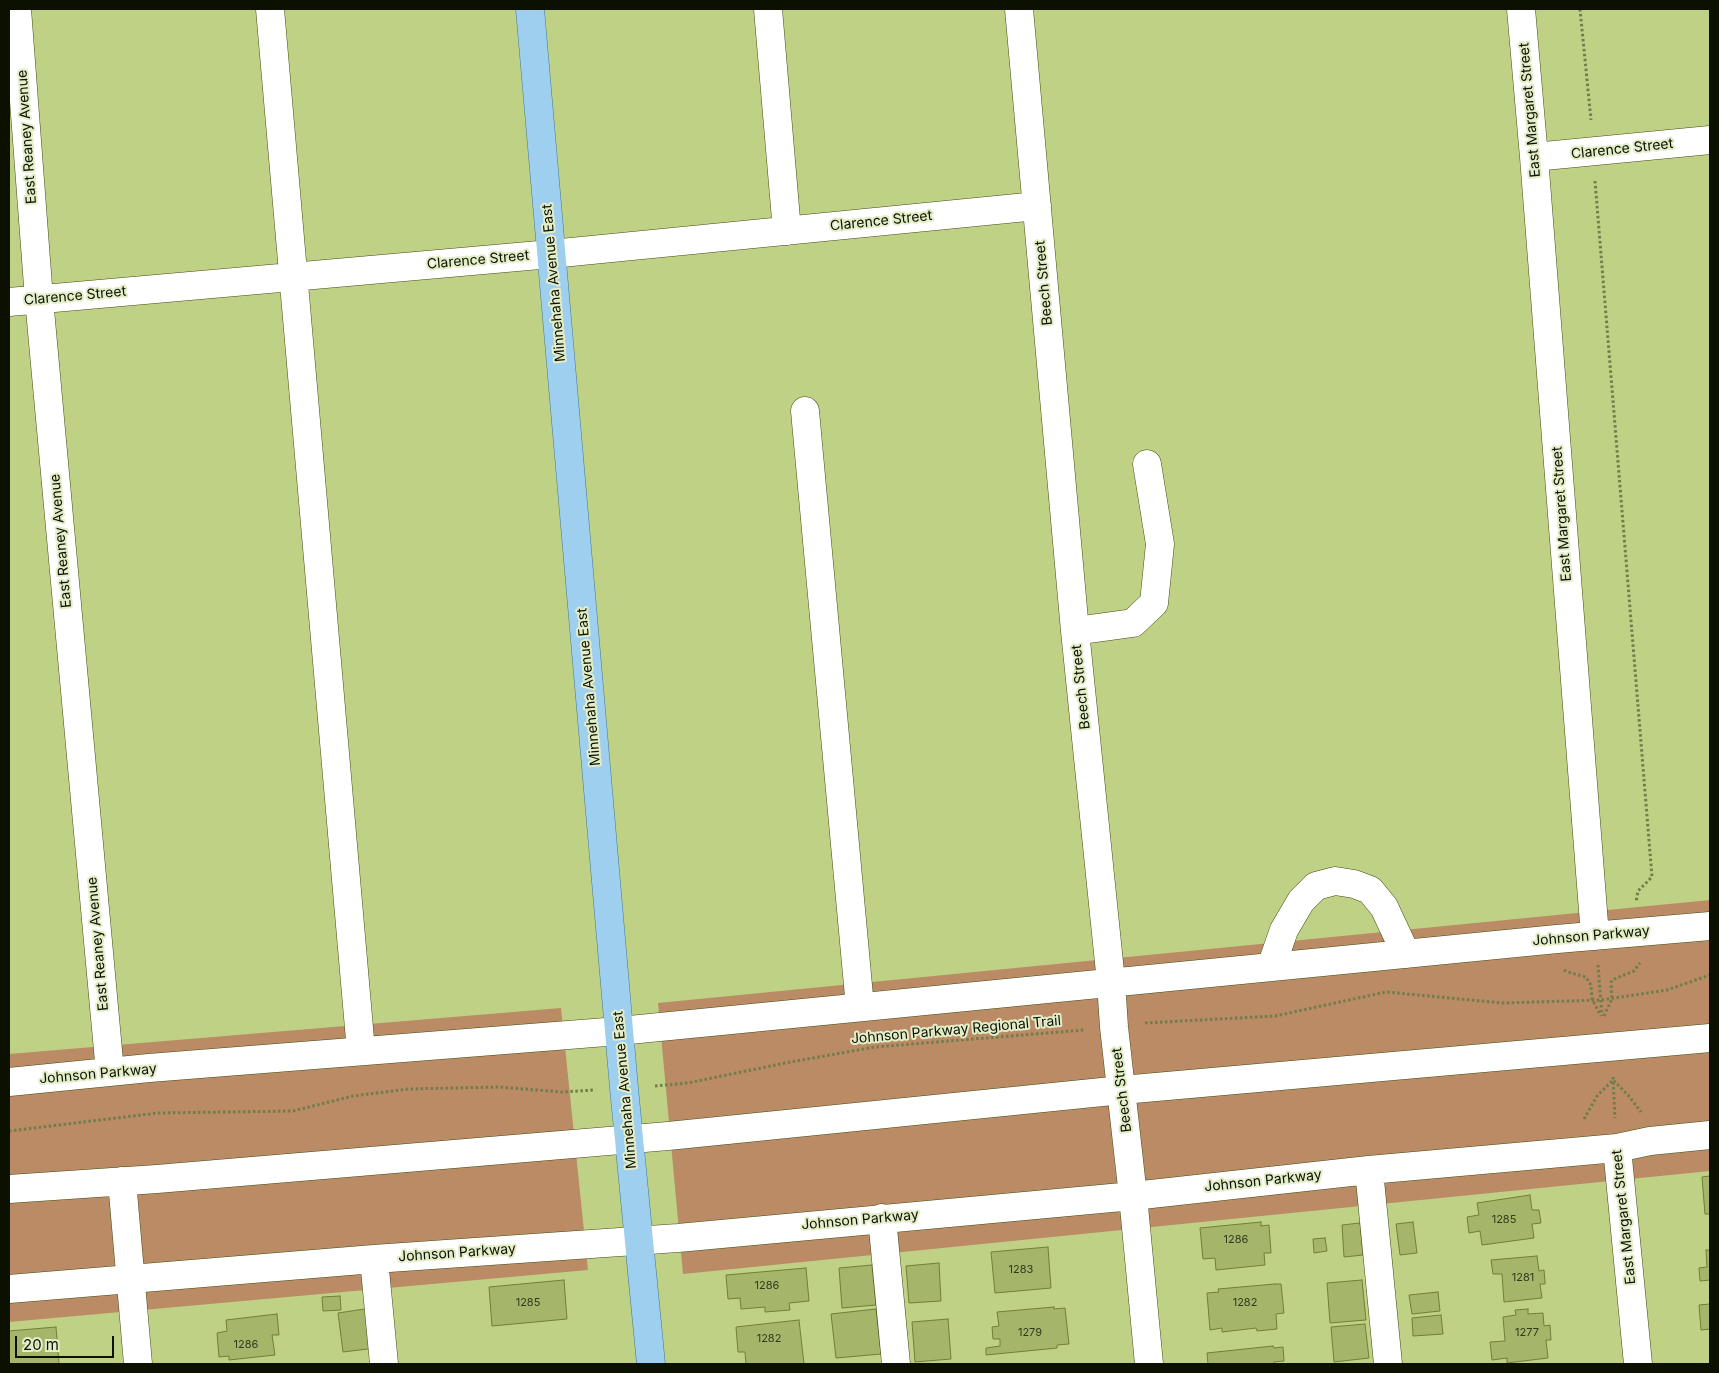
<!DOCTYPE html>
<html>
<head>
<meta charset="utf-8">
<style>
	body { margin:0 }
	#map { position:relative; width:1719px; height:1373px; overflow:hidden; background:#bfd185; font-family:Inter,sans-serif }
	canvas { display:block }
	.frame { position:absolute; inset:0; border:10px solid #0b1000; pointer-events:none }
	.scale { position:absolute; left:15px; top:1336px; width:99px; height:22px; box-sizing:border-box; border:2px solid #0b1000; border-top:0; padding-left:6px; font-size:15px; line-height:18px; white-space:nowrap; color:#0b1000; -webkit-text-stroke:4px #e3edc8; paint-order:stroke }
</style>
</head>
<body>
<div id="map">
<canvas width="1719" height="1373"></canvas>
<div class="frame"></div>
<div class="scale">20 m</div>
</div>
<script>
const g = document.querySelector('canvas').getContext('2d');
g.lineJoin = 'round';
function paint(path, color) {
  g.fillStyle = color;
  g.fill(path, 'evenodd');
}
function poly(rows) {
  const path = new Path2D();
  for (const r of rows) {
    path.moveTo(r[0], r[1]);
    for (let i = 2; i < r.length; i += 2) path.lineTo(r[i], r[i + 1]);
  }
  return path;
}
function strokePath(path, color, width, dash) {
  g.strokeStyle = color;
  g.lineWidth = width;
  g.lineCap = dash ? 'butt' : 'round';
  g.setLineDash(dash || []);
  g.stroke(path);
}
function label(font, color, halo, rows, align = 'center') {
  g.font = font + ' Inter,sans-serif';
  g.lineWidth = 4;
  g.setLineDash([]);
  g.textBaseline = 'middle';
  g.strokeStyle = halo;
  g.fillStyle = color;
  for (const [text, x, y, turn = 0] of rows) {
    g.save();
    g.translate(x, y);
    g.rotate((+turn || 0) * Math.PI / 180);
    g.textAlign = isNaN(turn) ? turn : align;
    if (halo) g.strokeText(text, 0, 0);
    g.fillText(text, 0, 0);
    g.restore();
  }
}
paint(poly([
	[1710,900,1710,1171,683,1274,658,1003],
	[561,1008,588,1270,9,1322,9,1054]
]), '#ba8b64');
const building = poly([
	[1710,1176,1710,1214,1705,1214,1702,1177,1710,1176],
	[1530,1195,1532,1210,1539,1210,1541,1223,1532,1224,1534,1238,1482,1245,1480,1231,1469,1233,1467,1217,1479,1215,1477,1203,1530,1195],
	[1261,1222,1261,1226,1269,1225,1271,1253,1264,1253,1265,1265,1216,1270,1215,1258,1203,1259,1200,1228,1261,1222],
	[1413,1222,1417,1253,1400,1255,1396,1224,1413,1222],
	[1360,1223,1363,1255,1344,1257,1342,1225,1360,1223],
	[1325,1238,1327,1251,1314,1253,1313,1239,1325,1238],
	[1048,1247,1051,1288,995,1293,991,1252,1048,1247],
	[1706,1250,1710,1250,1710,1280,1700,1281,1699,1268,1707,1267,1706,1250],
	[1537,1256,1539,1271,1544,1270,1545,1282,1545,1284,1540,1284,1542,1298,1504,1302,1502,1274,1493,1274,1491,1260,1537,1256],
	[939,1263,941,1301,909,1303,906,1266,939,1263],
	[872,1265,876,1305,842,1308,839,1268,872,1265],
	[806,1268,809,1301,789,1303,790,1310,765,1312,765,1307,741,1309,740,1298,728,1299,726,1275,806,1268],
	[564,1280,567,1319,492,1326,489,1287,564,1280],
	[1362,1280,1366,1320,1330,1323,1327,1283,1362,1280],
	[1275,1284,1281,1284,1284,1313,1276,1314,1277,1329,1257,1331,1256,1328,1222,1332,1222,1328,1210,1330,1207,1293,1219,1292,1218,1289,1275,1284],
	[1438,1292,1440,1311,1412,1314,1409,1295,1438,1292],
	[340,1296,341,1310,323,1311,322,1297,340,1296],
	[1710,1304,1710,1329,1701,1330,1699,1305,1710,1304],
	[1054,1307,1054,1309,1065,1308,1069,1344,1057,1345,1057,1348,986,1355,986,1348,1000,1346,1000,1339,993,1339,992,1327,999,1326,997,1312,1054,1307],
	[371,1308,376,1348,343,1352,338,1313,371,1308],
	[876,1309,881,1354,836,1358,831,1314,876,1309],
	[1528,1309,1528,1314,1543,1313,1544,1326,1550,1325,1551,1340,1546,1340,1548,1358,1507,1363,1507,1358,1492,1360,1490,1342,1505,1341,1503,1317,1516,1315,1515,1310,1528,1309],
	[277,1314,279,1335,272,1335,275,1355,229,1360,229,1356,219,1357,217,1333,227,1331,226,1320,277,1314],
	[1441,1315,1443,1334,1413,1336,1412,1318,1441,1315],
	[948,1319,951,1359,915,1362,912,1322,948,1319],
	[799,1320,804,1364,746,1364,745,1352,738,1352,736,1327,799,1320],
	[1365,1324,1369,1358,1334,1362,1331,1327,1365,1324],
	[56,1327,59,1364,9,1364,9,1331,56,1327],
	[1273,1346,1274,1348,1283,1347,1284,1361,1274,1362,1274,1364,1208,1364,1207,1353,1273,1346]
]);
paint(building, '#a5b66b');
strokePath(building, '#707f35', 1);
const minor = poly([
	[17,9,39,299,110,1072],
	[270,9,361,1051],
	[768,9,787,231],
	[1019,9,1075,631,1111,982,1114,1027,1133,1196,1149,1364],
	[1521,9,1534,157,1595,936],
	[1534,157,1710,140],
	[9,302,551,254,1037,206],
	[805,411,860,1007],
	[1075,631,1133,623,1154,603,1160,544,1147,464],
	[1271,967,1284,930,1301,901,1316,886,1335,881,1354,884,1370,890,1384,907,1406,954],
	[9,1082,149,1068,619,1031,1557,939,1710,926],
	[1617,1148,1638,1364],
	[1369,1170,1388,1364],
	[122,1181,138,1364],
	[9,1189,157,1179,668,1136,1122,1090,1710,1038],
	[882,1218,896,1364],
	[374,1259,384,1364],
	[9,1289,374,1259,678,1238,1133,1196,1369,1170,1617,1148,1650,1141,1710,1135]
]);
const major = poly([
	[530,9,624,1088,651,1364]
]);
strokePath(minor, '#414c13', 29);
strokePath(major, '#427794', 29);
strokePath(poly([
	[1580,9,1591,120],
	[1595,181,1652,877,1638,891,1636,902],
	[1598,965,1602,1016],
	[1564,970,1568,972,1586,977,1591,985,1592,999,1601,1016],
	[1604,1016,1612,999,1611,983,1612,980,1634,971,1640,963],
	[1145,1023,1275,1016,1386,992,1503,1003,1601,1000,1667,990,1710,975],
	[1613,1077,1615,1118],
	[655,1086,688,1083,785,1063,875,1047,1084,1030],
	[1584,1119,1597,1096,1613,1080,1628,1095,1641,1112],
	[9,1131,158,1113,293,1111,353,1096,408,1089,499,1087,562,1092,594,1090]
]), '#717d4b', 3, [2.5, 2.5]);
strokePath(minor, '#fff', 28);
strokePath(major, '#9fcfef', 28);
label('11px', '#323a1b', null, [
	["1285",1504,1220],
	["1286",1236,1240],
	["1283",1021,1270],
	["1281",1523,1278],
	["1286",767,1286],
	["1285",528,1303],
	["1282",1245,1303],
	["1279",1030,1333],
	["1277",1527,1333],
	["1282",769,1339],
	["1286",246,1345]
]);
label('14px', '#0b1000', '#e3edc8', [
	["East Margaret Street",1530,110,-95],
	["East Reaney Avenue",27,137,-94],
	["Clarence Street",1622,149,-6],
	["Clarence Street",881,221,-6],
	["Clarence Street",478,260,-5],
	["Minnehaha Avenue East",554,283,-95],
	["Beech Street",1044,283,-95],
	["Clarence Street",75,296,-5],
	["East Margaret Street",1562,514,-94],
	["East Reaney Avenue",61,541,-95],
	["Minnehaha Avenue East",589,687,-95],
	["Beech Street",1081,687,-96],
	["Johnson Parkway",1591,936,-5],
	["East Reaney Avenue",98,944,-95],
	["Johnson Parkway Regional Trail",956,1030,-5],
	["Johnson Parkway",98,1074,-5],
	["Minnehaha Avenue East",625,1090,-95],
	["Beech Street",1122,1090,-97],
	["Johnson Parkway",1263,1181,-6],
	["East Margaret Street",1624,1217,-96],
	["Johnson Parkway",860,1220,-5],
	["Johnson Parkway",457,1253,-4]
]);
</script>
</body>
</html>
